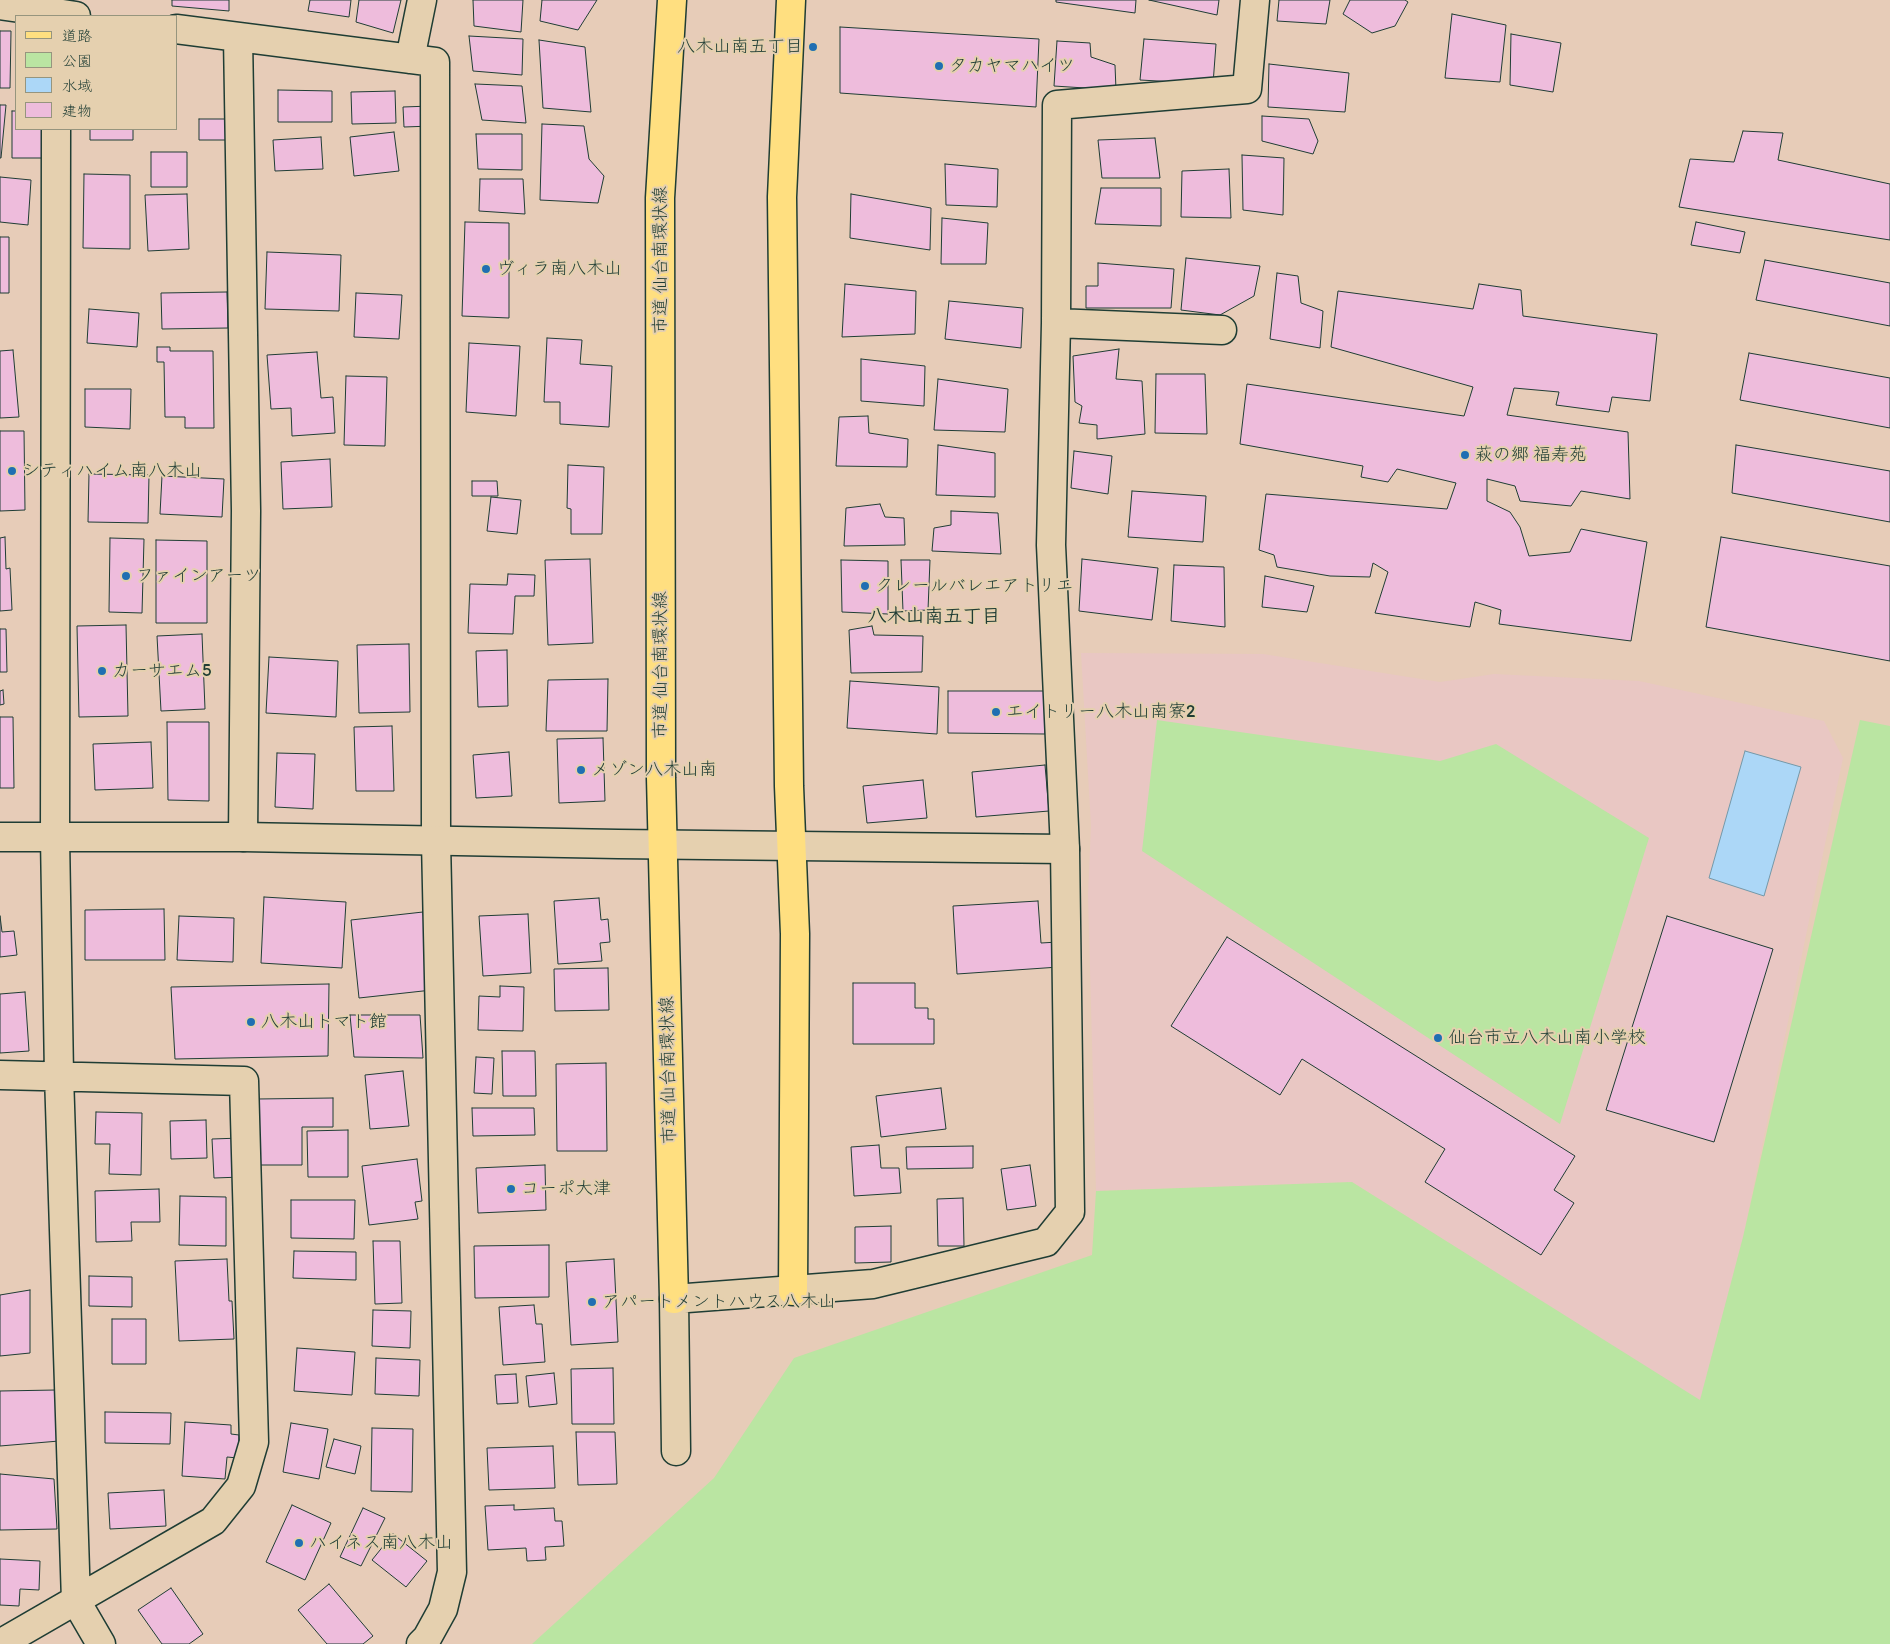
<!DOCTYPE html>
<html>
<head>
<meta charset="utf-8">
<style>
	body { margin:0 }
	#map { position:relative; width:1890px; height:1644px; overflow:hidden; background:#e7ccb8; font-family:Itim,"Klee One",sans-serif }
	canvas { display:block }
	.legend { position:absolute; left:15px; top:15px; width:162px; height:115px; box-sizing:border-box; background:#e5d0af; border:1px solid #96957e; margin:0; padding:6px 9px; list-style:none; font-size:15px; color:#1f3d34 }
	.legend li { display:flex; align-items:center; gap:10px; height:25px }
	.legend b { width:25px; border:1px solid #96957e }
</style>
</head>
<body>
<div id="map">
<canvas width="1890" height="1644"></canvas>
<ul class="legend">
<li><b style="height:6px;background:#ffdf80"></b>道路</li>
<li><b style="height:14px;background:#bae5a2"></b>公園</li>
<li><b style="height:14px;background:#acd7f7"></b>水域</li>
<li><b style="height:14px;background:#eebcdc"></b>建物</li>
</ul>
</div>
<script>
const g = document.querySelector('canvas').getContext('2d');
g.lineJoin = 'round';
function paint(path, color) {
  g.fillStyle = color;
  g.fill(path, 'evenodd');
}
function poly(rows) {
  const path = new Path2D();
  for (const r of rows) {
    path.moveTo(r[0], r[1]);
    for (let i = 2; i < r.length; i += 2) path.lineTo(r[i], r[i + 1]);
  }
  return path;
}
function strokePath(path, color, width, dash) {
  g.strokeStyle = color;
  g.lineWidth = width;
  g.lineCap = dash ? 'butt' : 'round';
  g.setLineDash(dash || []);
  g.stroke(path);
}
function label(font, color, halo, rows, align = 'center') {
  g.font = font + ' Itim,"Klee One",sans-serif';
  g.lineWidth = 4;
  g.setLineDash([]);
  g.textBaseline = 'middle';
  g.strokeStyle = halo;
  g.fillStyle = color;
  for (const [text, x, y, turn = 0] of rows) {
    g.save();
    g.translate(x, y);
    g.rotate((+turn || 0) * Math.PI / 180);
    g.textAlign = isNaN(turn) ? turn : align;
    if (halo) g.strokeText(text, 0, 0);
    g.fillText(text, 0, 0);
    g.restore();
  }
}
paint(poly([
	[1081,653,1263,654,1440,682,1494,674,1639,681,1824,721,1843,758,1743,1237,1700,1401,1352,1182,1096,1191,1088,895,1091,826]
]), '#e9c7c3');
paint(poly([
	[1157,720,1440,761,1496,744,1649,838,1560,1124,1142,851],
	[1860,720,1890,726,1890,1644,532,1644,714,1478,794,1358,1092,1255,1096,1191,1352,1182,1700,1400,1743,1237]
]), '#bae5a2');
const water = poly([
	[1745,751,1801,767,1764,896,1709,878,1745,751]
]);
paint(water, '#acd7f7');
strokePath(water, '#7499a9', 1);
const building = poly([
	[172,0,229,0,229,11,172,6,172,0],
	[310,0,351,0,349,17,308,11,310,0],
	[359,0,401,0,393,33,356,22,359,0],
	[473,0,523,0,521,32,474,26,473,0],
	[542,0,597,0,578,30,540,21,542,0],
	[1056,0,1136,0,1135,13,1056,2,1056,0],
	[1149,0,1219,0,1217,15,1149,0],
	[1279,0,1330,0,1326,24,1277,21,1279,0],
	[1350,0,1405,0,1408,2,1395,26,1372,33,1343,14,1350,0],
	[1452,14,1506,25,1500,82,1445,78,1452,14],
	[840,27,1039,39,1036,107,840,93,840,27],
	[0,31,11,31,10,88,0,88,0,31],
	[1511,34,1561,43,1553,92,1510,85,1511,34],
	[469,36,523,39,522,75,473,71,469,36],
	[1144,39,1216,44,1213,84,1140,80,1144,39],
	[539,40,585,47,591,112,543,108,539,40],
	[1057,41,1090,43,1091,57,1115,65,1116,90,1054,86,1057,41],
	[1269,64,1349,73,1345,112,1268,107,1269,64],
	[475,84,522,86,526,123,482,120,475,84],
	[278,90,332,91,332,122,278,122,278,90],
	[395,91,396,123,352,124,351,92,395,91],
	[0,105,6,105,1,158,0,158,0,105],
	[431,106,432,126,404,127,403,107,431,106],
	[12,111,16,111,16,129,45,129,46,158,12,158,12,111],
	[1262,116,1309,119,1318,141,1313,154,1262,141,1262,116],
	[199,119,225,119,226,140,199,140,199,119],
	[542,124,584,126,589,159,604,176,598,203,540,200,542,124],
	[90,129,133,129,133,140,90,140,90,129],
	[1743,131,1783,133,1778,160,1890,184,1890,240,1679,207,1690,159,1734,162,1743,131],
	[394,132,399,171,354,176,350,137,394,132],
	[476,134,522,134,522,170,478,169,476,134],
	[321,137,323,169,275,171,273,140,321,137],
	[1155,138,1160,178,1102,178,1098,140,1155,138],
	[151,152,187,152,187,187,151,187,151,152],
	[1242,155,1284,158,1283,215,1243,210,1242,155],
	[945,164,998,169,997,207,946,205,945,164],
	[1229,169,1231,218,1181,217,1182,171,1229,169],
	[84,174,130,175,130,249,83,248,84,174],
	[0,177,31,180,28,225,0,222,0,177],
	[480,179,523,179,525,214,479,211,480,179],
	[1101,188,1161,188,1161,226,1095,224,1101,188],
	[187,194,189,249,148,251,145,195,187,194],
	[851,194,931,208,930,250,850,238,851,194],
	[942,218,988,223,986,264,941,264,942,218],
	[465,222,509,223,509,318,462,316,465,222],
	[1696,222,1745,232,1740,253,1691,245,1696,222],
	[0,237,9,237,9,293,0,293,0,237],
	[267,252,341,255,339,311,265,309,267,252],
	[1186,258,1260,266,1254,296,1220,315,1181,310,1186,258],
	[1765,260,1890,283,1890,326,1756,300,1765,260],
	[1098,263,1174,269,1171,308,1086,308,1086,286,1098,286,1098,263],
	[1277,273,1298,276,1301,303,1323,311,1320,348,1270,339,1277,273],
	[845,284,916,291,915,334,842,337,845,284],
	[1479,284,1521,290,1523,316,1657,334,1650,401,1612,397,1609,412,1556,405,1559,392,1514,388,1507,415,1628,432,1630,499,1581,491,1571,506,1520,501,1515,486,1487,479,1487,501,1510,512,1520,527,1529,556,1570,552,1581,529,1647,542,1631,641,1499,624,1501,610,1475,602,1470,627,1375,613,1388,572,1373,563,1370,577,1330,576,1277,567,1274,555,1259,550,1266,494,1447,509,1456,483,1397,469,1388,482,1361,477,1363,466,1240,444,1247,384,1464,416,1473,387,1331,347,1338,291,1473,309,1479,284],
	[227,292,228,328,162,329,161,293,227,292],
	[356,293,402,295,399,339,354,337,356,293],
	[949,301,1023,308,1021,348,945,339,949,301],
	[89,309,139,313,137,347,87,343,89,309],
	[547,338,582,340,580,364,612,366,609,427,560,424,560,402,544,402,547,338],
	[469,343,520,346,516,416,466,412,469,343],
	[157,347,170,347,170,351,213,351,214,428,185,428,185,417,165,417,164,362,157,362,157,347],
	[1119,349,1116,379,1142,381,1145,434,1097,439,1097,425,1079,423,1082,406,1075,402,1073,356,1119,349],
	[13,350,19,417,0,418,0,351,13,350],
	[317,352,321,398,333,397,335,433,292,436,291,408,271,409,267,355,317,352],
	[1749,353,1890,378,1890,428,1740,400,1749,353],
	[861,359,925,366,924,406,861,401,861,359],
	[1156,374,1205,374,1207,434,1155,433,1156,374],
	[346,376,387,377,385,446,344,445,346,376],
	[938,379,1008,389,1005,432,934,430,938,379],
	[85,389,131,389,130,429,85,427,85,389],
	[868,416,869,433,908,439,907,467,836,466,839,417,868,416],
	[0,431,24,431,25,510,0,511,0,431],
	[938,445,995,453,995,497,936,495,938,445],
	[1736,445,1890,471,1890,522,1732,493,1736,445],
	[1074,451,1112,456,1108,494,1071,488,1074,451],
	[330,459,332,507,283,509,281,462,330,459],
	[568,465,604,467,602,534,571,534,571,509,567,508,568,465],
	[89,474,149,475,148,523,88,522,89,474],
	[162,476,224,479,222,517,160,514,162,476],
	[472,481,497,481,498,496,472,496,472,481],
	[1132,491,1206,496,1203,542,1128,537,1132,491],
	[491,497,521,500,517,534,487,531,491,497],
	[880,504,885,517,904,518,905,545,844,546,846,508,880,504],
	[951,511,998,513,1001,554,932,551,934,528,951,525,951,511],
	[5,537,6,569,10,568,12,610,0,611,0,538,5,537],
	[1721,537,1890,566,1890,661,1706,627,1721,537],
	[110,538,144,539,142,613,109,612,110,538],
	[156,540,207,541,207,623,156,623,156,540],
	[590,559,593,643,548,645,545,560,590,559],
	[1082,559,1158,568,1152,620,1079,611,1082,559],
	[841,560,888,561,888,614,842,612,841,560],
	[901,560,930,560,928,610,903,611,901,560],
	[1174,565,1224,567,1225,627,1171,621,1174,565],
	[508,574,535,575,534,596,515,596,513,634,468,633,470,584,507,585,508,574],
	[1265,576,1314,586,1307,612,1262,607,1265,576],
	[126,625,128,716,79,717,77,626,126,625],
	[872,626,874,635,923,636,922,672,851,673,849,630,872,626],
	[0,629,6,629,7,672,0,672,0,629],
	[202,634,205,709,161,711,157,636,202,634],
	[409,644,410,712,359,713,357,645,409,644],
	[507,650,508,706,478,707,476,651,507,650],
	[269,657,338,661,336,717,266,713,269,657],
	[608,679,607,731,546,731,548,680,608,679],
	[850,681,939,687,937,734,847,728,850,681],
	[3,690,4,704,0,705,0,691,3,690],
	[948,691,1045,691,1045,734,948,733,948,691],
	[0,717,13,717,14,788,0,788,0,717],
	[167,722,209,722,209,801,168,800,167,722],
	[392,726,394,791,356,791,354,727,392,726],
	[603,738,605,801,559,803,557,739,603,738],
	[151,742,153,788,95,790,93,744,151,742],
	[509,752,512,796,476,798,473,755,509,752],
	[277,753,315,754,313,809,275,807,277,753],
	[1045,765,1049,811,976,817,972,772,1045,765],
	[923,780,927,818,867,823,863,786,923,780],
	[264,897,346,902,342,968,261,963,264,897],
	[599,898,601,920,608,919,610,942,600,943,602,961,558,964,554,901,599,898],
	[1038,901,1041,943,1058,942,1059,967,957,974,953,906,1038,901],
	[164,909,165,960,85,960,85,910,164,909],
	[423,912,432,990,359,998,351,920,423,912],
	[528,914,531,973,483,976,479,916,528,914],
	[0,916,2,932,14,931,17,955,0,957,0,916],
	[179,916,234,918,233,962,177,960,179,916],
	[1667,916,1773,949,1714,1142,1606,1110,1667,916],
	[1227,937,1575,1156,1554,1190,1574,1203,1541,1255,1425,1182,1445,1149,1302,1059,1280,1095,1171,1026,1227,937],
	[608,968,609,1010,555,1011,554,969,608,968],
	[853,983,915,983,915,1008,928,1008,928,1019,934,1019,934,1044,853,1044,853,983],
	[329,984,328,1056,175,1059,171,987,329,984],
	[500,986,524,987,523,1031,478,1030,479,996,500,997,500,986],
	[25,992,29,1051,0,1053,0,994,25,992],
	[350,1015,420,1015,423,1058,354,1057,350,1015],
	[502,1051,535,1051,536,1096,503,1096,502,1051],
	[476,1057,494,1058,492,1094,474,1093,476,1057],
	[606,1063,607,1151,557,1151,556,1064,606,1063],
	[403,1071,409,1126,370,1129,365,1075,403,1071],
	[941,1088,946,1129,881,1137,876,1096,941,1088],
	[333,1098,333,1127,302,1127,302,1165,259,1165,258,1099,333,1098],
	[472,1108,534,1108,535,1135,473,1136,472,1108],
	[96,1112,142,1113,141,1175,109,1174,110,1144,95,1144,96,1112],
	[206,1120,207,1158,171,1159,170,1121,206,1120],
	[348,1130,348,1177,308,1177,307,1131,348,1130],
	[241,1138,242,1177,214,1178,212,1139,241,1138],
	[879,1145,881,1168,899,1168,901,1193,854,1196,851,1147,879,1145],
	[973,1146,973,1168,907,1169,906,1147,973,1146],
	[417,1159,422,1201,415,1202,418,1219,369,1225,362,1166,417,1159],
	[545,1165,546,1210,478,1213,476,1168,545,1165],
	[1030,1165,1036,1206,1007,1210,1001,1169,1030,1165],
	[159,1189,160,1222,131,1222,132,1241,96,1242,95,1191,159,1189],
	[180,1196,226,1197,226,1246,179,1245,180,1196],
	[963,1198,964,1246,938,1246,937,1199,963,1198],
	[291,1200,355,1200,354,1239,291,1238,291,1200],
	[891,1226,891,1262,855,1263,855,1227,891,1226],
	[373,1241,400,1241,402,1303,375,1304,373,1241],
	[549,1245,549,1297,475,1298,474,1246,549,1245],
	[294,1251,356,1252,356,1280,293,1278,294,1251],
	[227,1259,229,1301,232,1301,234,1339,179,1341,175,1261,227,1259],
	[614,1259,618,1342,571,1345,566,1262,614,1259],
	[89,1276,132,1277,132,1307,89,1306,89,1276],
	[30,1290,30,1353,0,1356,0,1295,30,1290],
	[534,1305,536,1324,542,1324,545,1362,503,1365,499,1307,534,1305],
	[373,1310,411,1311,410,1348,372,1346,373,1310],
	[112,1319,146,1319,146,1364,112,1364,112,1319],
	[297,1348,355,1352,352,1395,294,1391,297,1348],
	[376,1358,420,1360,419,1396,375,1394,376,1358],
	[613,1368,614,1424,572,1424,571,1369,613,1368],
	[554,1373,557,1404,529,1407,526,1376,554,1373],
	[516,1374,518,1403,497,1404,495,1375,516,1374],
	[56,1390,59,1441,0,1446,0,1391,56,1390],
	[105,1412,171,1413,170,1444,105,1443,105,1412],
	[185,1422,231,1425,231,1434,239,1435,238,1458,227,1457,225,1479,182,1476,185,1422],
	[291,1423,328,1429,319,1479,283,1472,291,1423],
	[372,1428,413,1429,412,1492,371,1491,372,1428],
	[576,1432,615,1432,617,1484,578,1485,576,1432],
	[334,1439,361,1446,355,1474,326,1467,334,1439],
	[553,1446,555,1488,489,1490,487,1448,553,1446],
	[0,1474,54,1479,57,1529,0,1530,0,1474],
	[164,1490,166,1526,110,1529,108,1493,164,1490],
	[292,1505,331,1523,305,1580,266,1562,292,1505],
	[514,1505,514,1510,554,1508,555,1521,562,1521,564,1546,545,1547,546,1560,527,1561,526,1548,488,1550,485,1506,514,1505],
	[363,1508,385,1518,361,1566,340,1557,363,1508],
	[393,1534,427,1561,406,1587,372,1560,393,1534],
	[0,1559,40,1561,39,1590,20,1589,19,1606,0,1605,0,1559],
	[329,1584,373,1636,363,1644,327,1644,298,1610,329,1584],
	[171,1588,203,1634,189,1644,162,1644,138,1610,171,1588]
]);
paint(building, '#eebcdc');
strokePath(building, '#1f3d34', 1);
const street = poly([
	[0,5,76,16],
	[176,29,435,62,436,841,452,1572,443,1609,427,1638,421,1644],
	[238,37,246,511,243,837],
	[410,59,422,0],
	[56,129,55,837,59,1075,76,1601,101,1644],
	[1056,323,1222,330],
	[0,1075,244,1081,254,1442,241,1486,213,1521,0,1644],
	[676,1451,674,1299,873,1284,1046,1242,1070,1212,1065,849,1051,545,1056,323,1057,105,1247,89,1255,0]
]);
const secondary = poly([
	[0,837,243,837,618,844,1065,849]
]);
const primary = poly([
	[672,0,660,198,661,778,674,1299],
	[791,0,782,197,789,786,795,934,793,1291]
]);
strokePath(street, '#1f3d34', 31);
strokePath(secondary, '#1f3d34', 31);
strokePath(primary, '#1f3d34', 31);
strokePath(street, '#e5d0af', 28);
strokePath(secondary, '#e5d0af', 28);
strokePath(primary, '#ffdf80', 28);
for (const [x, y, r, color] of [
	[813,47,5,"#1f6fb2"],
	[939,66,5,"#1f6fb2"],
	[486,269,5,"#1f6fb2"],
	[1465,455,5,"#1f6fb2"],
	[12,471,5,"#1f6fb2"],
	[126,576,5,"#1f6fb2"],
	[865,586,5,"#1f6fb2"],
	[102,671,5,"#1f6fb2"],
	[996,712,5,"#1f6fb2"],
	[581,770,5,"#1f6fb2"],
	[251,1022,5,"#1f6fb2"],
	[1438,1038,5,"#1f6fb2"],
	[511,1189,5,"#1f6fb2"],
	[592,1302,5,"#1f6fb2"],
	[299,1543,5,"#1f6fb2"]
]) {
  const dot = new Path2D();
  dot.arc(x, y, r, 0, 2 * Math.PI);
  g.fillStyle = color;
  g.fill(dot);
  strokePath(dot, '#e5d0af', 2);
}
label('18px', '#1f3d34', '#e5d0af', [
	["八木山南五丁目",803,47,"right"],
	["タカヤマハイツ",949,66],
	["ヴィラ南八木山",496,269],
	["萩の郷 福寿苑",1475,455],
	["シティハイム南八木山",22,471],
	["ファインアーツ",136,576],
	["クレールバレエアトリエ",875,586],
	["カーサエム5",112,671],
	["エイトリー八木山南寮2",1006,712],
	["メゾン八木山南",591,770],
	["八木山トマト館",261,1022],
	["仙台市立八木山南小学校",1448,1038],
	["コーポ大津",521,1189],
	["アパートメントハウス八木山",602,1302],
	["ハイネス南八木山",309,1543]
], 'left');
label('18px', '#1f3d34', '#e5d0af', [
	["市道 仙台南環状線",661,260,-90],
	["市道 仙台南環状線",661,665,-90],
	["市道 仙台南環状線",669,1070,-91]
]);
label('bold 19px', '#1f3d34', '#e5d0af', [
	["八木山南五丁目",934,617]
]);
</script>
</body>
</html>
